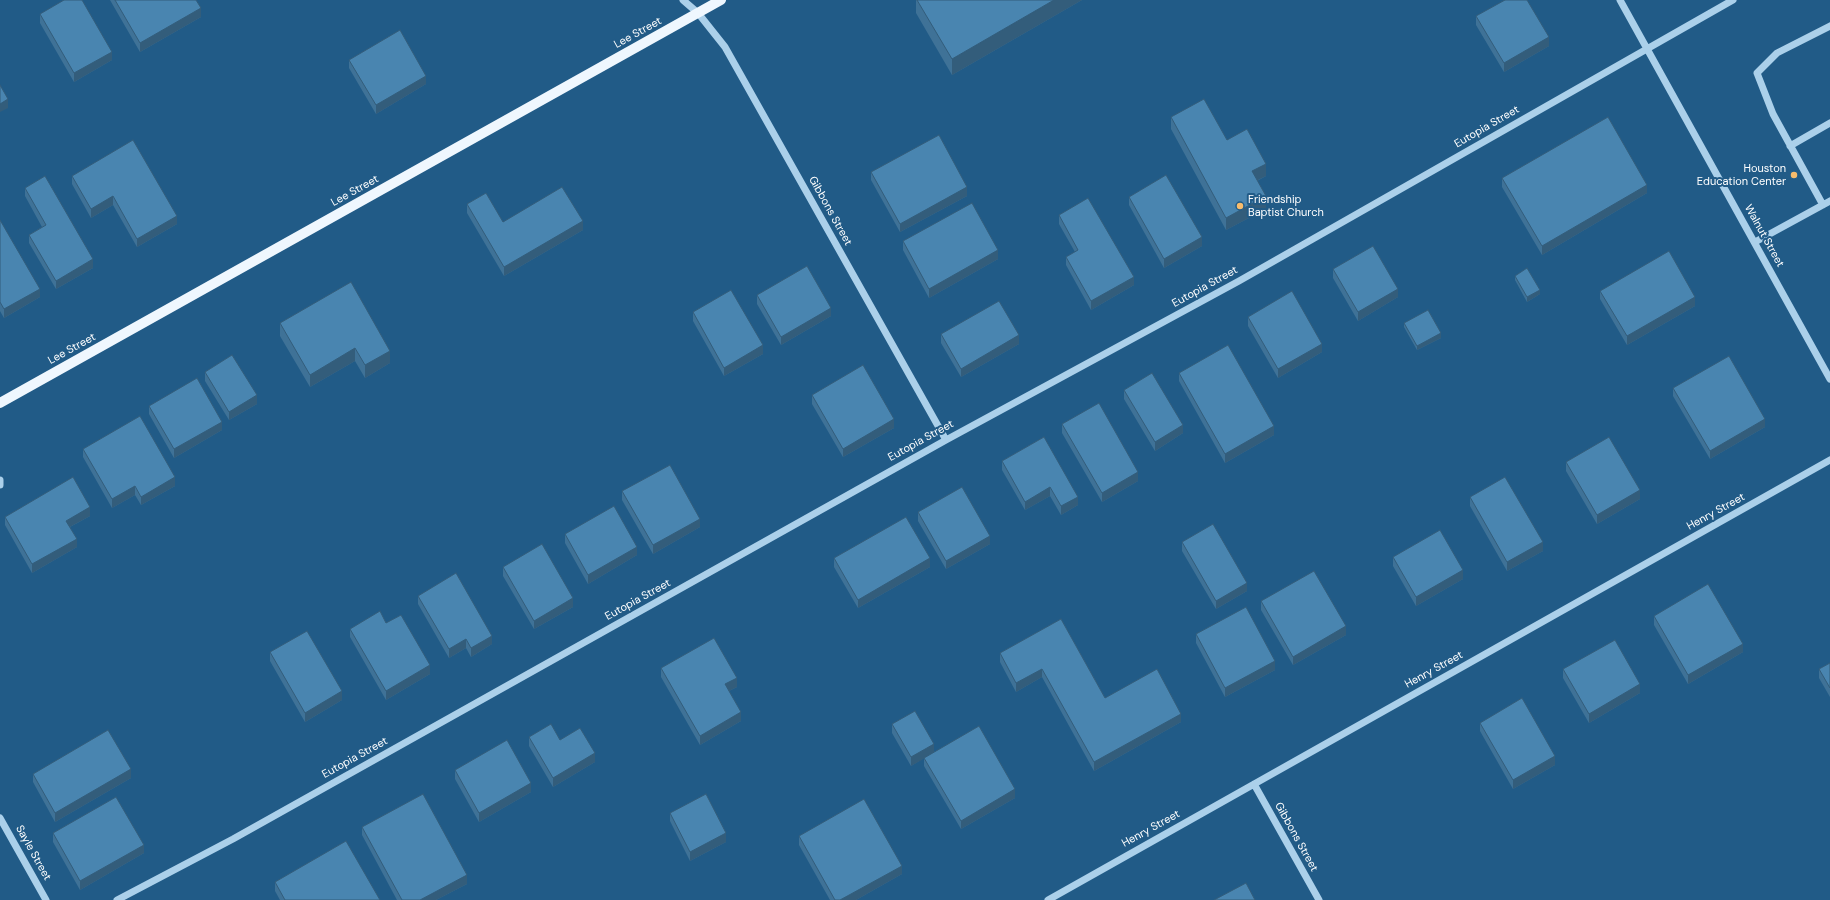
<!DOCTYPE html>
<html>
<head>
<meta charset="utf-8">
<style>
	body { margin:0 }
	canvas { display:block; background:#215b87 }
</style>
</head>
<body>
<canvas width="1830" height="900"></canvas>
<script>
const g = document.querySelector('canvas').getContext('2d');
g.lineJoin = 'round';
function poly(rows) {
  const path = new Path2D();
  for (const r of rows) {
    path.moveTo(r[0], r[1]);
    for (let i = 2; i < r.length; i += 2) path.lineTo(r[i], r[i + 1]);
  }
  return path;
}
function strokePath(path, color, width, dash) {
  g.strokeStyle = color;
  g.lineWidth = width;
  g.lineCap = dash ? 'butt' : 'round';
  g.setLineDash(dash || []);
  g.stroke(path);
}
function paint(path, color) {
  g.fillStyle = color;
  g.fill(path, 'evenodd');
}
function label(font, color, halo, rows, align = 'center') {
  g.font = font + ' "DM Sans",sans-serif';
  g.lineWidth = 4;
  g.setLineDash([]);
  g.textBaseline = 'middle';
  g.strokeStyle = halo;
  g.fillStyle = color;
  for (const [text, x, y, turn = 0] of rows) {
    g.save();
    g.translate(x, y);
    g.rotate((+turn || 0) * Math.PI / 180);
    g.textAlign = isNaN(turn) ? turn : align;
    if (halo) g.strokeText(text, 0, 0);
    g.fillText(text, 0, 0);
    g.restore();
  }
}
strokePath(poly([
	[683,0,698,13,725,47,946,440],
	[1620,0,1830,379],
	[1790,146,1830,123],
	[1823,205,1773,114,1757,73,1777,53,1830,26],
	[1755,242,1830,201],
	[0,480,0,485],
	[1254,784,1319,900],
	[0,818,46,900],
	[117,900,233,839,946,440,1239,281,1733,0],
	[1048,900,1830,460]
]), '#abd0ea', 7);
strokePath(poly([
	[0,403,721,0]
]), '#eff7fe', 10);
paint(poly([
	[110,0,196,0,201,17,140,52],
	[916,0,1082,0,952,75,916,13],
	[40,14,112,60,74,82,40,23],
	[1476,16,1549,46,1504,72,1476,25],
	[349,60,426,84,376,114,349,68],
	[1171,117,1227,140,1266,176,1257,181,1266,209,1226,230,1171,129],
	[871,172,967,196,900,232,871,180],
	[72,176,177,224,137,247,113,205,91,218,72,184],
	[1502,178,1647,193,1542,255,1502,187],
	[25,188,93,268,56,289,29,243,29,235,42,227,25,196],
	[1129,197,1202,246,1164,268,1129,205],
	[467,204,503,222,583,230,504,276,467,213],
	[1059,215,1134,285,1091,310,1066,265,1066,257,1075,252,1059,224],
	[0,220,40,297,4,318,0,311],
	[903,241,998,259,929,298,903,250],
	[1333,269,1398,297,1358,321,1333,278],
	[1515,276,1540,294,1527,302,1515,280],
	[1600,291,1695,306,1627,345,1600,299],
	[757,295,831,316,781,345,757,304],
	[693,312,763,354,724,376,693,321],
	[1248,317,1322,352,1278,378,1248,326],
	[280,323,390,351,390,363,365,378,355,361,310,387,280,336],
	[1404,323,1441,338,1417,350,1404,327],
	[941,334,1019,344,961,377,941,343],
	[205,372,257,404,229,420,205,381],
	[1179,373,1274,435,1225,463,1179,381],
	[1673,388,1765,427,1710,459,1673,396],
	[1124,390,1183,433,1155,451,1124,399],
	[812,395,894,428,843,457,812,404],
	[149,406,222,430,174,458,149,414],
	[1062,424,1138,481,1102,502,1062,433],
	[1044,437,1078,505,1061,515,1050,496,1025,510,1002,470,1002,461],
	[83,449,175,486,141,505,135,495,112,508,83,457],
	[1566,462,1640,499,1597,524,1566,471],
	[622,491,700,527,653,554,622,500],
	[1470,497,1543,551,1507,571,1470,506],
	[918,512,990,544,946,569,918,521],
	[90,516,70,527,77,547,32,573,5,525,5,517],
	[565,534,637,555,588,584,565,543],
	[1182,542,1247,591,1216,609,1182,551],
	[1393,557,1463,579,1416,606,1393,566],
	[834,558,930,567,858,608,834,567],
	[503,567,573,607,534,629,503,576],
	[418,596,492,644,471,657,466,648,449,658,418,604],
	[1261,601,1346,635,1293,665,1261,610],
	[1654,616,1743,652,1688,684,1654,625],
	[1061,619,1105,698,1181,722,1094,771,1042,677,1016,692,1000,662,1000,653],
	[386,623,430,674,386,700,350,637,350,629],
	[1196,634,1275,670,1225,697,1196,643],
	[270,652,342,700,305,722,270,661],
	[1830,663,1830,697,1819,678,1819,669],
	[661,668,737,687,729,691,741,721,700,745,661,677],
	[1563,669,1640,693,1589,723,1563,678],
	[1480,723,1555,765,1513,789,1480,731],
	[892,724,934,752,1015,798,961,829,924,766,924,758,911,766,892,733],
	[529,737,560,740,595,762,553,787,529,746],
	[455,770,531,792,479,822,455,779],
	[33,774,131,778,55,822,33,782],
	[670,813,726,842,690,861,670,821],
	[362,827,467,884,436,900,397,900,362,835],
	[53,833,144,853,80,890,53,842],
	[799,836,902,874,856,900,830,900,799,845],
	[275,882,380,900,280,900,275,891]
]), '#3f7297');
paint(poly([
	[1054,0,1082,0,952,75,952,59],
	[201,8,201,17,140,52,140,43],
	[1549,37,1549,46,1504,72,1504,63],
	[112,52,112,60,74,82,74,73],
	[426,76,426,84,376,114,376,105],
	[8,99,8,108,0,112,0,104],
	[1266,164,1266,176,1252,183,1252,171],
	[1647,185,1647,193,1542,255,1542,246],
	[967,187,967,196,900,232,900,224],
	[113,196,113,205,91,218,91,209],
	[1266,196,1266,209,1226,230,1226,218],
	[177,216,177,224,137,247,137,239],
	[583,221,583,230,504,276,504,267],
	[1202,237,1202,246,1164,268,1164,259],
	[998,250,998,259,929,298,929,289],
	[93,259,93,268,56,289,56,281],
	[1134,277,1134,285,1091,310,1091,301],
	[40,289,40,297,4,318,4,309],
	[1398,289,1398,297,1358,321,1358,312],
	[1540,290,1540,294,1527,302,1527,297],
	[1695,297,1695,306,1627,345,1627,336],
	[831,308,831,316,781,345,781,337],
	[1441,333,1441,338,1417,350,1417,346],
	[1019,335,1019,344,961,377,961,369],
	[1322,344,1322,352,1278,378,1278,369],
	[763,345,763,354,724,376,724,368],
	[355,348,355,361,310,387,310,375],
	[390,351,390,363,365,378,365,365],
	[257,395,257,404,229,420,229,412],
	[894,419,894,428,843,457,843,449],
	[1765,419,1765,427,1710,459,1710,451],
	[222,422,222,430,174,458,174,449],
	[1183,425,1183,433,1155,451,1155,442],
	[1274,426,1274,435,1225,463,1225,454],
	[1138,472,1138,481,1102,502,1102,493],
	[175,477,175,486,141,505,141,497],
	[135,486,135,495,112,508,112,499],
	[1050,487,1050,496,1025,510,1025,502],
	[1640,490,1640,499,1597,524,1597,515],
	[1078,497,1078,505,1061,515,1061,506],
	[90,507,90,516,66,529,66,521],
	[700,519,700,527,653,554,653,545],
	[990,536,990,544,946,569,946,561],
	[77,539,77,547,32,573,32,564],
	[1543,542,1543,551,1507,571,1507,562],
	[637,547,637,555,588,584,588,575],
	[930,558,930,567,858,608,858,600],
	[1463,570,1463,579,1416,606,1416,597],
	[1247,583,1247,591,1216,609,1216,601],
	[573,598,573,607,534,629,534,621],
	[1346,626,1346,635,1293,665,1293,657],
	[492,636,492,644,471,657,471,648],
	[466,639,466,648,449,658,449,649],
	[1743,644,1743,652,1688,684,1688,675],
	[1275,661,1275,670,1225,697,1225,688],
	[430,665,430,674,386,700,386,691],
	[1042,669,1042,677,1016,692,1016,683],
	[737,678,737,687,725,693,725,684],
	[1640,684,1640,693,1589,723,1589,714],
	[342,691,342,700,305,722,305,713],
	[741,712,741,721,700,745,700,736],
	[1181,714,1181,722,1094,771,1094,762],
	[934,744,934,753,911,766,911,757],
	[595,753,595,762,553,787,553,778],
	[1555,756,1555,765,1513,789,1513,780],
	[131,769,131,778,55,822,55,813],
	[531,783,531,792,479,822,479,813],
	[1015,789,1015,798,961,829,961,821],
	[726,833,726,842,690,861,690,852],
	[144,845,144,853,80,890,80,881],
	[902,866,902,874,856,900,840,900],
	[467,875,467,884,436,900,420,900]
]), '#335d7b');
const building = poly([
	[64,0,82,0,112,52,74,73,40,14,64,0],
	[115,0,196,0,201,8,140,43,115,0],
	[917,0,1054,0,952,59,917,0],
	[1505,0,1527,0,1549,37,1504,63,1476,16,1505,0],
	[400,30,426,76,376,105,349,60,400,30],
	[0,85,8,99,0,104,0,85],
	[1204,99,1227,140,1247,129,1266,164,1252,171,1266,196,1226,218,1171,117,1204,99],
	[1608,117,1647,185,1542,246,1502,178,1608,117],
	[939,135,967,187,900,224,871,172,939,135],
	[133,140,177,216,137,239,113,196,91,209,72,176,133,140],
	[1166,175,1202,237,1164,259,1129,197,1166,175],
	[45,176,93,259,56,281,29,235,46,225,25,188,45,176],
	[562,187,583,221,504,267,467,204,486,193,503,222,562,187],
	[1088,198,1134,277,1091,301,1066,257,1078,250,1059,215,1088,198],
	[972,203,998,250,929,289,903,241,972,203],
	[0,220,40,289,4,309,0,302,0,220],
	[1373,246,1398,289,1358,312,1333,269,1373,246],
	[1669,251,1695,297,1627,336,1600,291,1669,251],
	[807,266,831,308,781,337,757,295,807,266],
	[1527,268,1540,290,1527,297,1515,276,1527,268],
	[351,282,390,351,365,365,355,348,310,375,280,323,351,282],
	[731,290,763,345,724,368,693,312,731,290],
	[1292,291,1322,344,1278,369,1248,317,1292,291],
	[999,301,1019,335,961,369,941,334,999,301],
	[1428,310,1441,333,1417,346,1404,323,1428,310],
	[1228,345,1274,426,1225,454,1179,373,1228,345],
	[232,355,257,395,229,412,205,372,232,355],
	[1729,356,1765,419,1710,451,1673,388,1729,356],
	[863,365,894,419,843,449,812,395,863,365],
	[1152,373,1183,425,1155,442,1124,390,1152,373],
	[197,378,222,422,174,449,149,406,197,378],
	[1099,403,1138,472,1102,493,1062,424,1099,403],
	[140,416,175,477,141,497,135,486,112,499,83,449,140,416],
	[1044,437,1078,497,1061,506,1050,487,1025,502,1002,461,1044,437],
	[1609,437,1640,490,1597,515,1566,462,1609,437],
	[670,465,700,519,653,545,622,491,670,465],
	[73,477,90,507,66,521,77,539,32,564,5,517,73,477],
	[1505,477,1543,542,1507,562,1470,497,1505,477],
	[962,487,990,536,946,561,918,512,962,487],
	[614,506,637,547,588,575,565,534,614,506],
	[906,517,930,558,858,600,834,558,906,517],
	[1213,524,1247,583,1216,601,1182,542,1213,524],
	[1440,530,1463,570,1416,597,1393,557,1440,530],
	[542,544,573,598,534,621,503,567,542,544],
	[1314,571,1346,626,1293,657,1261,601,1314,571],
	[456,573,492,636,471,648,466,639,449,649,418,596,456,573],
	[1708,584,1743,644,1688,675,1654,616,1708,584],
	[1246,607,1275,661,1225,688,1196,634,1246,607],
	[380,611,386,623,401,615,430,665,386,691,350,629,380,611],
	[1061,619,1105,698,1157,669,1181,714,1094,762,1042,669,1016,683,1000,653,1061,619],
	[307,631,342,691,305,713,270,652,307,631],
	[714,638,737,678,725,684,741,712,700,736,661,668,714,638],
	[1615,640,1640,684,1589,714,1563,669,1615,640],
	[1830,663,1830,688,1819,669,1830,663],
	[1522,698,1555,756,1513,780,1480,723,1522,698],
	[915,711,934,744,911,757,892,724,915,711],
	[551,724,560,740,580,728,595,753,553,778,529,737,551,724],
	[979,726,1015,789,961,821,924,758,979,726],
	[108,730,131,769,55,813,33,774,108,730],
	[507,740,531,783,479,813,455,770,507,740],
	[423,794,467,875,420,900,402,900,362,827,423,794],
	[706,794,726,833,690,852,670,813,706,794],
	[116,797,144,845,80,881,53,833,116,797],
	[864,799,902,866,840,900,835,900,799,836,864,799],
	[346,841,380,900,285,900,275,882,346,841],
	[1246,883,1255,900,1214,900,1246,883]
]);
paint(building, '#4985b0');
strokePath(building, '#335d7b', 1);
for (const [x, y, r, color] of [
	[1794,175,4,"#f7bc6c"],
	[1240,206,4,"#f7bc6c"]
]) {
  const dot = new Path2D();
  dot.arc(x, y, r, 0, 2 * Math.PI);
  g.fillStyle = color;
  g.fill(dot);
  strokePath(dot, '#215b87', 1.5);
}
label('11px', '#fff', '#215b87', [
	["Lee Street",638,33,-29],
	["Eutopia Street",1487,127,-30],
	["Lee Street",355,191,-29],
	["Gibbons Street",830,211,61],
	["Walnut Street",1764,236,61],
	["Eutopia Street",1205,287,-29],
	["Lee Street",72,349,-29],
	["Eutopia Street",921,441,-29],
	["Henry Street",1716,512,-29],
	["Eutopia Street",638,600,-29],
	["Henry Street",1434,670,-29],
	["Eutopia Street",355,758,-29],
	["Henry Street",1151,829,-29],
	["Gibbons Street",1296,837,61],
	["Sayle Street",33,853,61]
]);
label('11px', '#fff', '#215b87', [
	["Houston",1786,169],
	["Education Center",1786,182],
	["Friendship",1248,200,"left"],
	["Baptist Church",1248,213,"left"]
], 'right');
</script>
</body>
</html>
